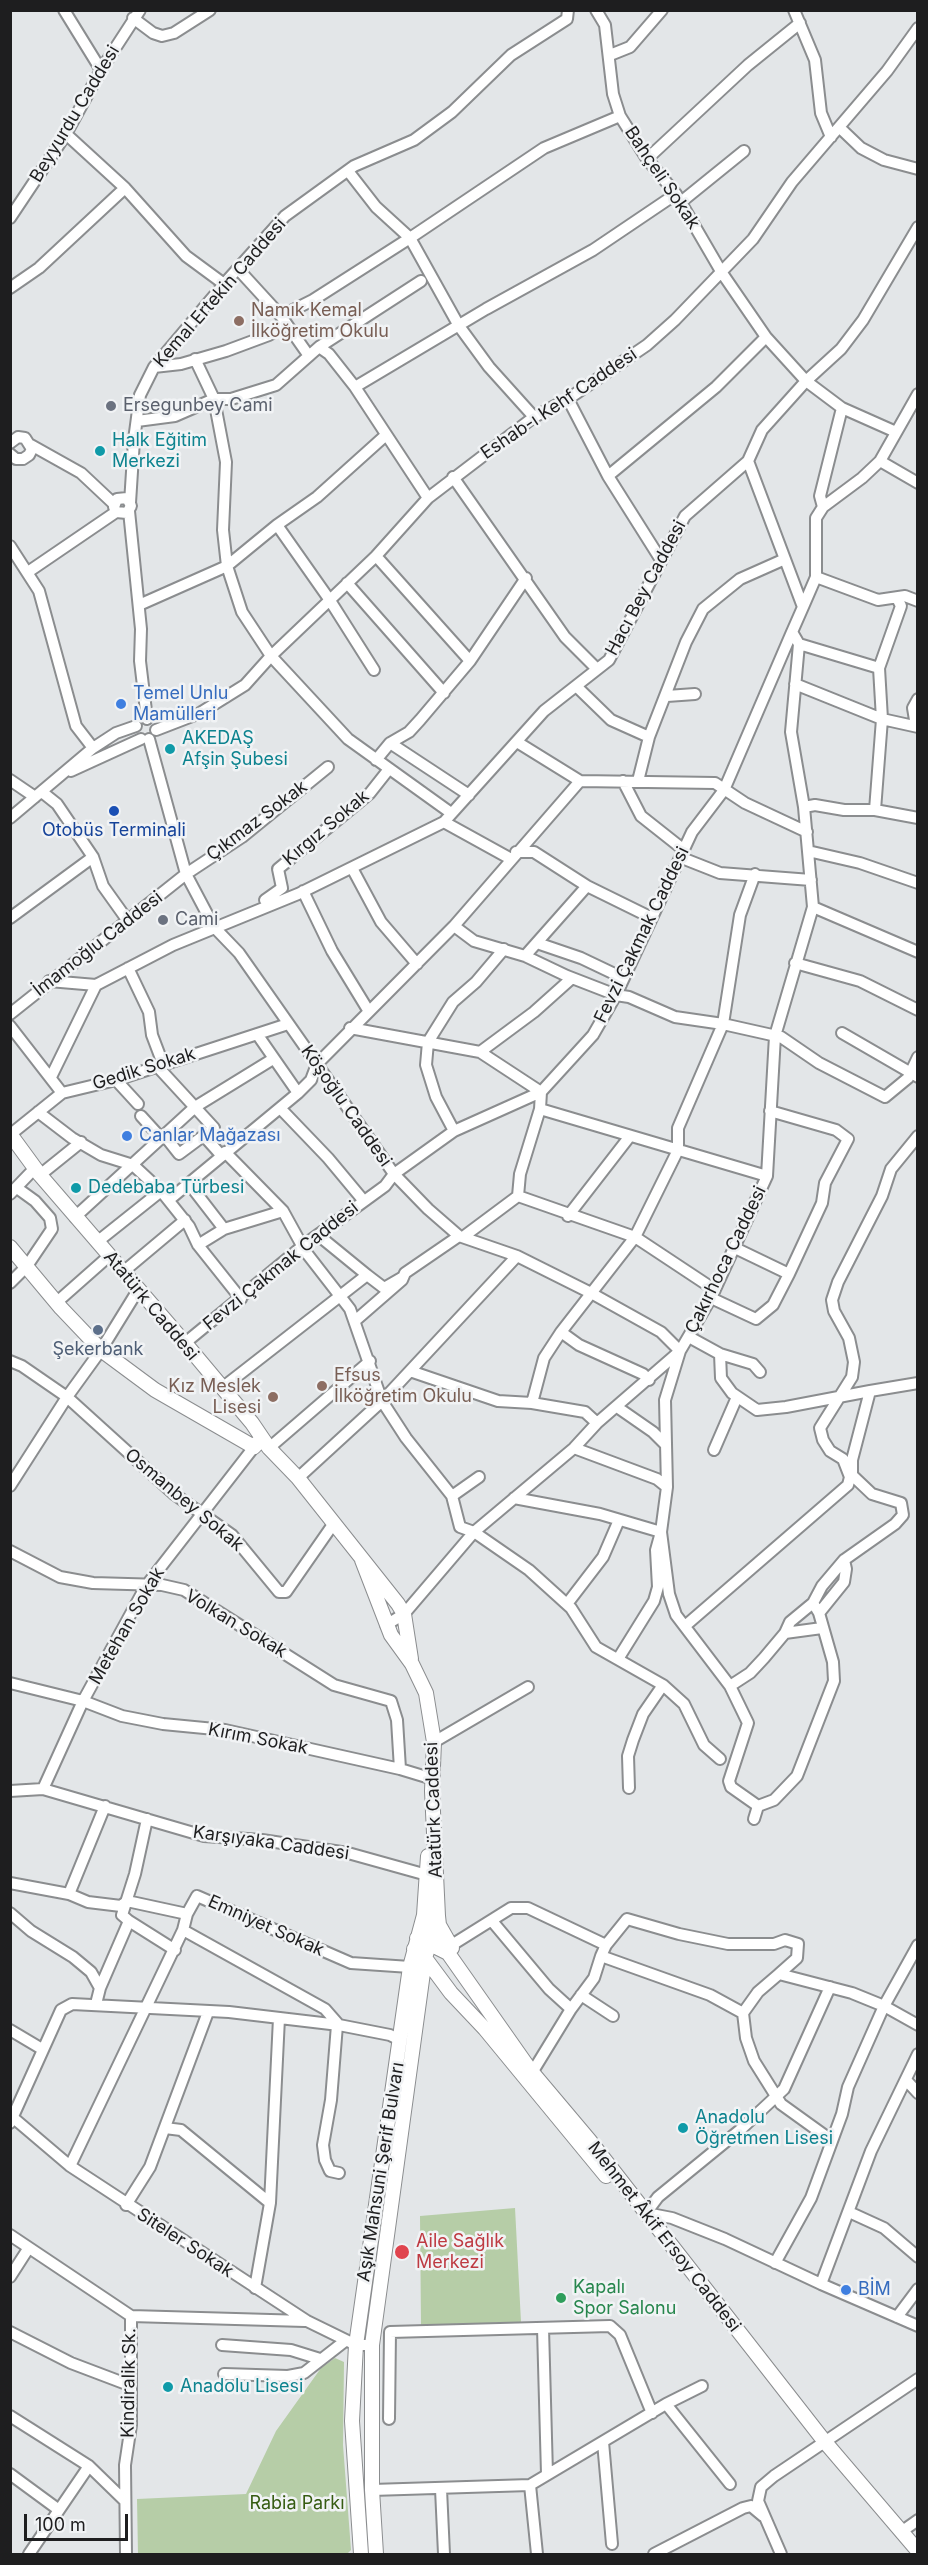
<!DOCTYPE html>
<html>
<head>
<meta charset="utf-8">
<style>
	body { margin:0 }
	#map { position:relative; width:928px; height:2565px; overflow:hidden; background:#e3e6e8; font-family:Inter,sans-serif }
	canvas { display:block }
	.frame { position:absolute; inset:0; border:12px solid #1e1e1f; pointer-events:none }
	.scale { position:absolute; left:24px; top:2514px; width:104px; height:27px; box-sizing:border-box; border:3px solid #1e1e1f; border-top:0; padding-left:8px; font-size:18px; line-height:21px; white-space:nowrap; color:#1e1e1f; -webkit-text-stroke:4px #f1f3f5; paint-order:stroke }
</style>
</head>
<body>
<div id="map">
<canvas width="928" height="2565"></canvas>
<div class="frame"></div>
<div class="scale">100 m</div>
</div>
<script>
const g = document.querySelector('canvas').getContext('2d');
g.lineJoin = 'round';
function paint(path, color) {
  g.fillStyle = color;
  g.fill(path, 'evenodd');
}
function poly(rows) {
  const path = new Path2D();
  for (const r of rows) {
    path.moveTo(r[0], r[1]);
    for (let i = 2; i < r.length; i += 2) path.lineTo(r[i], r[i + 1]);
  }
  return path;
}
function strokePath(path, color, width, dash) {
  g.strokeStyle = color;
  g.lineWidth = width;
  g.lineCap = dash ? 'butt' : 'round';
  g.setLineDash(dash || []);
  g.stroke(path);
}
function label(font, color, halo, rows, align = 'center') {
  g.font = font + ' Inter,sans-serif';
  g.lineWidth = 5;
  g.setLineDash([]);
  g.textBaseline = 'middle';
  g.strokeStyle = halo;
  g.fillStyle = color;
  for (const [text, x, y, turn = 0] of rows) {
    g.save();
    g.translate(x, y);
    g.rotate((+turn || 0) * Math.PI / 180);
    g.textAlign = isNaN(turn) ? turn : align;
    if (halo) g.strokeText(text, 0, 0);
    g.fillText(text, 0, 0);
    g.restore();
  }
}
paint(poly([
	[515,2208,521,2322,421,2325,420,2216],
	[335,2358,344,2362,343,2445,351,2550,347,2554,138,2554,137,2499,246,2494,276,2431,321,2368]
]), '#b6cda7');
const minor = poly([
	[64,10,101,70],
	[596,10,605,25,613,94,620,116,647,159,676,194,722,273,766,337,806,381,842,408,896,432],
	[794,10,815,60,821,113,831,137],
	[133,18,153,33,162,36,174,33,210,10],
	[610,55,630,47,662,10],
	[839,127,861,148,884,160,918,169],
	[66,134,125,188,186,256,224,284],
	[647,159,748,65,800,23],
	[348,171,376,207,410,238,459,326,489,367,534,417],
	[681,202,744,151],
	[10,218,66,134,101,70,140,10],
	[238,269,281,316,309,356],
	[10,288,39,268,125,188],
	[281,316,313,300,410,238,544,148,620,116],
	[319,347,421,281],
	[195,359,214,399,226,462,223,530,227,566,242,612,271,656,348,739,451,813],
	[154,367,181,364,226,351,269,335,287,325],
	[355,387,486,309,593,250,676,194],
	[568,399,608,476,661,560],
	[137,421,175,416,214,399,231,399,276,385,319,347,329,354,355,387,428,498],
	[10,443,18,437,25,438,32,449,29,455,23,459,16,459,10,454],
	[31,445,81,473,114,504],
	[880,461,918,483],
	[608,476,716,387,766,337],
	[453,477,565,637,597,669],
	[130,503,134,440,140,395,154,367,224,284,285,216,354,166,414,140,452,112,511,55,567,19,568,10],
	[823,507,820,496,842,408],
	[129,511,141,629,140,661,147,719],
	[277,525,329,599,374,670],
	[10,546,39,591,76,726,93,748],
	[376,556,470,661],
	[28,572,116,512,127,513,131,506,127,498,117,499,114,507,116,512],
	[816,577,878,600,905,596,918,601],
	[347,583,444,693],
	[139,605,227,566,277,525,317,497,386,435],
	[803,607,816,577,816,518,823,507,862,478,880,461,918,394],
	[799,644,879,668],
	[795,684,882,719,918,727],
	[576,686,611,720,649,737],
	[667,696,695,694],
	[916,726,913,708,918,699],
	[156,730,200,713,245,685,271,656,376,556,428,498,534,417,568,399,647,345,675,320,753,239,792,182,887,71,918,28],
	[149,739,186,874,214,927,239,953,394,1174,428,1209,459,1236,517,1256,591,1293,661,1332,680,1351,665,1400,667,1487,661,1532,669,1594,676,1615,730,1686,748,1723,729,1781,731,1787,758,1806,754,1819],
	[517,742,580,781,715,783,745,803,807,832],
	[390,743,469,795],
	[376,760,390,743,409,732,420,720,470,661,526,578],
	[71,771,141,739],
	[10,780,35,797],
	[623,781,641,816,684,850],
	[638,781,649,737,686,642,703,609,740,579,785,559],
	[42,792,57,804,93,857,103,886,128,921],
	[804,807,815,805,844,810,875,810,918,818],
	[875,810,882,719,879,668,901,606,897,598],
	[10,818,93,748,116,733,136,726],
	[444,822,511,859],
	[808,851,860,863,918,883],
	[516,852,534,852,587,886,652,918],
	[682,858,720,873,811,880],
	[352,868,381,922,417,964],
	[303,891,332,951,368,1010],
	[265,900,282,888,278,869,370,793,389,769],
	[813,907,918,952],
	[10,918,93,857],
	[454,926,474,941,525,956,567,976,616,995,629,997,675,1017,723,1024,781,1037,819,1063,885,1097,908,1078,918,1057],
	[537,943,581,958,623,978],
	[525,956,587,886],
	[795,963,860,981,918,1010],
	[128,968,149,1012,152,1035,163,1064],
	[49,981,96,985,173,945,298,894,444,822,544,711,609,660,685,516,748,461,762,430,806,381,841,349,863,320,918,227],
	[10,1014,186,874,242,837,328,767],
	[10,1026,62,1093],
	[350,1028,480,1052,541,1092,540,1109,520,1174,518,1196,463,1237],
	[842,1033,918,1077],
	[257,1034,298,1093],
	[480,1052,534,1012,572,978],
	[157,1066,214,1128,179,1154,164,1135],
	[51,1077,96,985],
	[116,1080,138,1104],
	[280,1108,328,1158,363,1200],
	[540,1109,767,1176],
	[38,1112,72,1138,101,1155,133,1165,161,1191,189,1226,198,1245,241,1299],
	[141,1116,161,1138],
	[454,1131,436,1097,426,1065,428,1042,453,1002,476,982,504,949],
	[11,1134,62,1093,116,1080,288,1024],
	[204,1136,221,1155],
	[225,1152,283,1211,305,1251,350,1309,382,1401,406,1438,452,1496,460,1527,474,1532,529,1570,571,1608,596,1647,663,1685,643,1714,633,1740,628,1756,629,1788],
	[40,1175,81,1142],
	[190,1185,224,1229],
	[10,1194,35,1168],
	[518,1196,635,1237,715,1290],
	[170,1199,298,1093,311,1080,317,1064,454,926,580,781],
	[568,1216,630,1136],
	[75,1217,195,1107,273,1059],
	[318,1235,367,1275],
	[97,1242,161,1191],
	[198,1245,224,1229,283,1211],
	[735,1248,789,1274,822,1203,825,1183,848,1139,836,1130,770,1111],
	[123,1272,185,1220],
	[10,1283,27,1266,52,1229,50,1218,35,1201,17,1188],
	[711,1298,756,1319,773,1305,789,1274],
	[57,1302,109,1256],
	[356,1320,402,1280,405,1273,459,1236],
	[561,1332,579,1345,643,1374,649,1380],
	[689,1337,720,1354,721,1378,732,1393,757,1410,786,1407,870,1391,852,1460,852,1475,872,1494,901,1503,903,1515,895,1524,844,1560,822,1586,813,1603,790,1622,785,1633,764,1658,750,1673,730,1686],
	[185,1343,304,1245,385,1186,394,1174,454,1131,541,1092,593,1035,616,995,692,832,724,790,792,632],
	[720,1354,753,1364,760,1372],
	[10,1361,22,1366,67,1397,174,1494,232,1535,279,1592,286,1592,334,1523],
	[410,1371,498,1401,532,1403,585,1412,597,1423],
	[222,1388,367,1275,384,1288,403,1277],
	[870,1391,918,1383],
	[532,1403,544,1358,561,1332,635,1237,678,1150,678,1128,723,1024,740,915,755,874],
	[617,1407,653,1432,666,1445],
	[269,1448,370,1361],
	[574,1448,657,1479,667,1487],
	[714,1450,737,1397],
	[298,1478,382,1401,517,1256],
	[10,1486,67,1397,101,1350,138,1290],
	[452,1496,479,1477],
	[514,1498,600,1514,661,1532,656,1550,658,1587,654,1601,618,1659],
	[10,1551,60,1577,93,1583,162,1585,184,1590,334,1685,391,1701,397,1720,400,1769],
	[567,1604,603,1557,619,1520],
	[819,1613,844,1582,846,1569,844,1560],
	[386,1625,404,1614,474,1532,574,1448,597,1423,680,1351,711,1298,767,1176,775,1036,813,907,804,807,791,732,799,644,792,632,803,607,748,461],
	[685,1626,848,1485,850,1477,843,1459,830,1451,823,1440,820,1428,852,1377,854,1362,849,1338,834,1311,832,1300,838,1282,882,1196,891,1169,918,1136],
	[785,1633,822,1628],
	[10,1683,83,1701,122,1716,163,1724,225,1730,400,1769,433,1779],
	[663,1685,684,1704,704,1745,720,1759],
	[434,1742,528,1687],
	[43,1789,83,1701,146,1586,254,1447],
	[10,1791,43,1789,204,1836,262,1840,348,1853,427,1875],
	[758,1806,774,1800,797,1776,834,1681,833,1662,819,1613,813,1603],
	[10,1883,69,1894,88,1902,121,1906,127,1901,187,1914],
	[69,1894,105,1806],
	[10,1913,31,1931,73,1957,91,1972,100,1988],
	[129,1921,175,1950],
	[492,1921,549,1989,571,2009],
	[606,1945,627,1919,679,1934,728,1944,774,1944,785,1940,798,1944,797,1958,779,1974],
	[448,1953,455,1943,511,1908,528,1908,606,1945,601,1956,710,1995,743,2013],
	[830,1987,784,2089,740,2130,658,2197,646,2213,672,2218,725,2239,821,2284,918,2326],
	[581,1995,613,2016],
	[96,2004,100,1988,129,1921,122,1915,135,1874,147,1819],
	[337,2025,331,2100,323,2145,325,2160,330,2171,339,2173],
	[339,2025,325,2009,183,1930,187,1914,197,1896,351,1963,410,1967],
	[10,2030,42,2049],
	[530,2076,571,2009,594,1978,601,1956],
	[906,2080,918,2093],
	[10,2115,70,2166,307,2321,356,2345,372,2345],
	[10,2123,61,2010,72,2004,229,2012,339,2025,390,2035,400,2040],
	[165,2128,181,2130,270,2203],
	[831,2140,781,2104,754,2061,746,2038,743,2013,758,1992,779,1974,852,1993,884,2006,918,2025],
	[70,2166,183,1930],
	[126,2205,150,2167,208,2012],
	[849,2212,884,2228,918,2257],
	[10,2235,131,2316],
	[775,2263,811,2198,842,2114,848,2087,884,2006,918,1945],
	[10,2277,28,2249],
	[821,2284,871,2151,918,2054],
	[255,2288,270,2203,279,2018],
	[897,2317,918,2289],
	[543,2328,547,2474],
	[10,2332,71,2363,129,2385],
	[222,2345,291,2350,320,2359],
	[224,2374,288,2376,304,2373,345,2341],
	[666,2404,702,2386],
	[10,2416,89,2466,125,2501],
	[389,2419,390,2332,610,2326,620,2335,652,2413],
	[603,2442,612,2544],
	[10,2474,59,2510],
	[530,2485,537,2554],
	[441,2489,444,2554],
	[372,2490,530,2485,666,2404,730,2484],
	[901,2532,918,2520],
	[29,2554,89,2466],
	[126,2554,125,2465,131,2425,131,2316,305,2321],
	[654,2554,743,2508,751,2506,763,2516],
	[781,2554,758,2501,761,2487,774,2476,918,2379]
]);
const major = poly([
	[10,1134,40,1175,185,1343,252,1423,269,1448,298,1478,398,1604,404,1614,411,1659],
	[10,1247,61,1308,101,1350,155,1390,254,1447,262,1438],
	[362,1560,391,1635,412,1664,426,1693,434,1742,432,1791,438,1916,425,1958,372,2345,372,2490,376,2554],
	[438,1916,439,1925,452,1948],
	[417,1938,425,1931,432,1934,434,1946,448,1953,531,2071,590,2141,825,2442,918,2551],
	[414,1949,425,1958,451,1993,485,2029,606,2176],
	[361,2554,352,2421,356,2345,410,1967,424,1915,428,1856]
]);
strokePath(minor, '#8b8d8f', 14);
strokePath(major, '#8b8d8f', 16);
strokePath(minor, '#fff', 10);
strokePath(major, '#fff', 14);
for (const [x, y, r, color] of [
	[239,321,6,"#8d6e63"],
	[111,406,6,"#6b7280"],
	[100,451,6,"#0f9aa8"],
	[121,704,6,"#3f7fe0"],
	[170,749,6,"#0f9aa8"],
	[114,811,6,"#1a4fb4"],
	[163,920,6,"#6b7280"],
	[127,1136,6,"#3f7fe0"],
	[76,1188,6,"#0f9aa8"],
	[98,1330,6,"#5c6f8a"],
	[322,1386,6,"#8d6e63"],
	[273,1397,6,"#8d6e63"],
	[683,2128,6,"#0f9aa8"],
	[402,2252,8,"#e0444e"],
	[846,2290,6,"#3f7fe0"],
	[561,2298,6,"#2e9e5b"],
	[168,2387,6,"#0f9aa8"]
]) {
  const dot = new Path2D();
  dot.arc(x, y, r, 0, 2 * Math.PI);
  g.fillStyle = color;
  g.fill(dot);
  strokePath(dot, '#f1f3f5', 2);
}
label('18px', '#1e1e1f', '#f1f3f5', [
	["Beyyurdu Caddesi",75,114,-59],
	["Bahçeli Sokak",662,178,56],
	["Kemal Ertekin Caddesi",220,293,-49],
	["Eshab-ı Kehf Caddesi",559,404,-34],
	["Hacı Bey Caddesi",646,588,-62],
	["Çıkmaz Sokak",257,821,-37],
	["Kırgız Sokak",326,828,-40],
	["Fevzi Çakmak Caddesi",642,935,-64],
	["İmamoğlu Caddesi",98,944,-38],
	["Gedik Sokak",144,1069,-17],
	["Köşoğlu Caddesi",346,1106,55],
	["Çakırhoca Caddesi",726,1260,-64],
	["Fevzi Çakmak Caddesi",281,1266,-39],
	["Atatürk Caddesi",151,1306,50],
	["Osmanbey Sokak",184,1500,40],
	["Volkan Sokak",236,1624,31],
	["Metehan Sokak",127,1626,-60],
	["Kırım Sokak",258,1739,11],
	["Atatürk Caddesi",434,1810,-92],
	["Karşıyaka Caddesi",271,1843,8],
	["Emniyet Sokak",266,1926,24],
	["Aşık Mahsuni Şerif Bulvarı",381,2172,-81],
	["Mehmet Âkif Ersoy Caddesi",664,2237,52],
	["Siteler Sokak",185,2243,33],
	["Kindiralik Sk.",129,2383,-89]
]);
label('18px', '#785e54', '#f1f3f5', [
	["Namık Kemal",251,311],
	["İlköğretim Okulu",251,332],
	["Efsus",334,1376],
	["İlköğretim Okulu",334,1397],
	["Kız Meslek",261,1387,"right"],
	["Lisesi",261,1408,"right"]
], 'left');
label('18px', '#5b616d', '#f1f3f5', [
	["Ersegunbey Cami",123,406],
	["Cami",175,920]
], 'left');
label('18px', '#0d838f', '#f1f3f5', [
	["Halk Eğitim",112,441],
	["Merkezi",112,462],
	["AKEDAŞ",182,739],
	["Afşin Şubesi",182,760],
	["Dedebaba Türbesi",88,1188],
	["Anadolu",695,2118],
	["Öğretmen Lisesi",695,2139],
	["Anadolu Lisesi",180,2387]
], 'left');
label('18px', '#366cbe', '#f1f3f5', [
	["Temel Unlu",133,694],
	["Mamülleri",133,715],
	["Canlar Mağazası",139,1136],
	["BİM",858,2290]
], 'left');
label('18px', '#164399', '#f1f3f5', [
	["Otobüs Terminali",114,831]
]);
label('18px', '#4e5e75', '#f1f3f5', [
	["Şekerbank",98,1350]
]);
label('18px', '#be3a42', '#f1f3f5', [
	["Aile Sağlık",416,2242],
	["Merkezi",416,2263]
], 'left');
label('18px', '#27864d', '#f1f3f5', [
	["Kapalı",573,2288],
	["Spor Salonu",573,2309]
], 'left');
label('18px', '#365c12', '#f1f3f5', [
	["Rabia Parkı",297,2504]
]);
</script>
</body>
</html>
